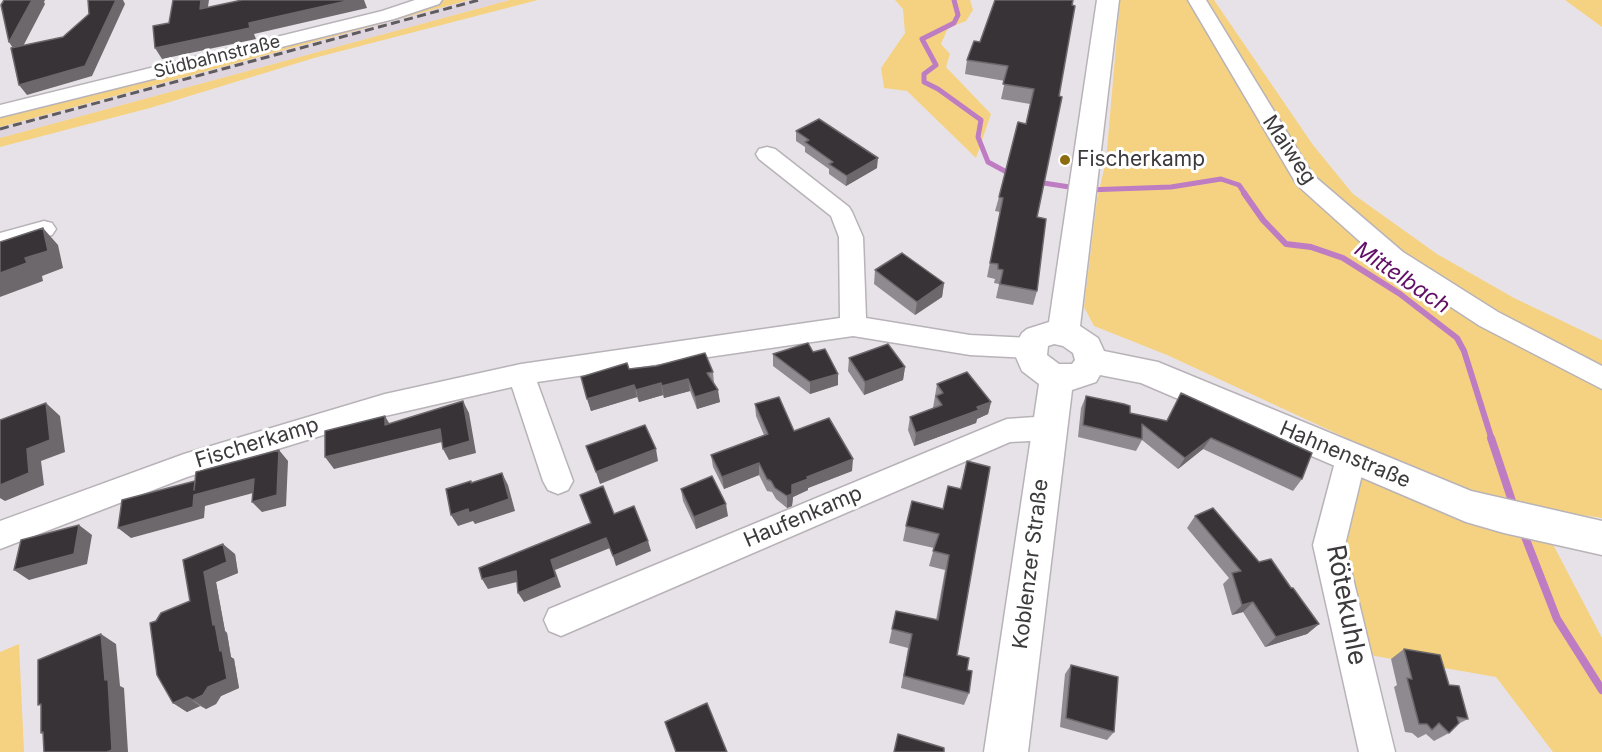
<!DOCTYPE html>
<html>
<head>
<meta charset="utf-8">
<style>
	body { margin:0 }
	canvas { display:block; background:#e7e2e7 }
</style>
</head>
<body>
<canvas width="1602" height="752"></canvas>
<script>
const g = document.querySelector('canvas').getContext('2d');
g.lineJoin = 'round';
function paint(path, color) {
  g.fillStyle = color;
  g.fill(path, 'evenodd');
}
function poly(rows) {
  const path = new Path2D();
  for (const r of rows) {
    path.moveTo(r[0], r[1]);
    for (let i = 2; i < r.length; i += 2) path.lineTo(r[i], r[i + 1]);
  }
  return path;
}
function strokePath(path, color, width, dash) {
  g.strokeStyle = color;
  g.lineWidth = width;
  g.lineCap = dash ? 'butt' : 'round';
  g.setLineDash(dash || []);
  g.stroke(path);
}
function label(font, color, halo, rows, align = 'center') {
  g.font = font + ' Inter,sans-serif';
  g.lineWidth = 6;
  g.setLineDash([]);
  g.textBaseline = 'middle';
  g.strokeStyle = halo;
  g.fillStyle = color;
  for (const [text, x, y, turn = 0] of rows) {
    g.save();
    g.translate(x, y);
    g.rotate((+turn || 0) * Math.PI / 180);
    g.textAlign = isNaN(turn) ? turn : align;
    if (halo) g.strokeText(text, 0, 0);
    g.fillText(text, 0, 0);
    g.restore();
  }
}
paint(poly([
	[469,0,510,0,0,138,0,127]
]), '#dfd5df');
paint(poly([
	[442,0,469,0,0,127,0,115],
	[510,0,538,0,314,58,150,108,0,147,0,138],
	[895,0,970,0,973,10,966,21,948,28,941,44,950,54,946,67,991,114,976,158,907,91,884,88,881,68,905,33,903,9],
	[1120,0,1214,0,1313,145,1353,194,1437,254,1514,298,1602,340,1602,518,1534,508,1602,638,1602,752,1553,752,1496,677,1346,651,1330,547,1348,471,1357,443,1167,355,1094,326,1084,307,1097,199,1106,161],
	[1565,0,1602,0,1602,27],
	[19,644,24,752,0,752,0,652]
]), '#f5d282');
strokePath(poly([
	[954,0,958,15,954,23,922,39,936,65,924,74,924,82,938,89,981,120,978,137,988,162,1012,175],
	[1037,182,1076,188],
	[1087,190,1171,187,1221,179,1239,185,1245,194]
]), '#be7dc2', 5);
strokePath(poly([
	[1244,193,1263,220,1286,244,1311,247,1343,258,1400,294,1457,338,1464,351,1492,440]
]), '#be7dc2', 6);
strokePath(poly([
	[1491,438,1514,507],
	[1522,529,1557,619,1602,690]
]), '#be7dc2', 8);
const minor = poly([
	[415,0,442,0,439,4,394,19,0,117,0,105,382,11,415,0],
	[1188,0,1206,0,1313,175,1403,252,1498,312,1602,366,1602,389,1480,326,1385,264,1297,185,1188,0],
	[767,147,775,149,849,207,852,212,863,237,866,318,970,335,1030,338,1039,341,1043,348,1039,355,1030,358,970,355,853,336,537,382,573,481,568,490,558,494,548,490,543,481,512,387,385,416,187,477,0,549,0,521,184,454,385,394,521,364,840,318,839,237,831,216,759,159,756,154,759,149,767,147],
	[44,221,52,223,56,229,52,235,0,249,0,233,44,221],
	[1049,416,1059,420,1063,428,1059,436,1049,440,1010,442,561,636,549,631,544,620,549,609,997,423,1007,419,1049,416],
	[1351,446,1361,449,1366,458,1345,545,1395,752,1359,752,1313,545,1336,458,1341,449,1351,446]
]);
const tertiary = poly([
	[1097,0,1119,0,1080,326,1098,338,1104,351,1158,362,1471,491,1602,521,1602,555,1504,533,1466,522,1141,383,1100,375,1096,382,1072,390,1028,752,984,752,1039,384,1022,371,1015,355,1017,342,1022,333,1027,329,1049,322,1097,0],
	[1054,344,1063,346,1073,353,1075,360,1072,364,1059,364,1047,355,1048,346,1054,344]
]);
strokePath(minor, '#b8b3b8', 3);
strokePath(tertiary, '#b8b3b8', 3);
paint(minor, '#fff');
paint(tertiary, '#fff');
strokePath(poly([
	[0,129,479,0]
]), '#5f5c5f', 3, [9, 4.5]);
paint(poly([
	[1073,0,1037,217,1037,291,1033,305,996,298,999,284,994,283,995,279,987,277,1000,212,995,211,999,197,1026,124,1030,104,1001,99,1005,81,965,74,967,60,980,42],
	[796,131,877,168,846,186,829,174,829,169,805,152,805,147,796,141],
	[875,270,944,283,942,297,915,315,874,284],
	[813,352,838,385,810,394,773,366,773,354],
	[849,358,905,367,903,380,864,395,848,371],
	[713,372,714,383,720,402,697,409,690,391,664,398,663,395,639,402,637,397,591,411,581,377],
	[937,384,991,402,988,414,977,419,976,423,914,446,908,430,910,417,933,408],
	[1181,393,1302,479,1293,491,1203,449,1178,469,1142,440,1136,451,1078,437,1081,408,1086,396,1130,413,1166,421],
	[755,404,794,431,852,471,808,488,808,490,793,497,792,506,787,508,776,499,772,492,767,491,759,475,724,489,713,467,711,455,764,435,756,416],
	[967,461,957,655,967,670,969,693,964,705,901,688,908,648,889,643,892,629,936,620,945,570,929,566,934,548,903,541,906,526,942,509,960,489],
	[681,489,728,516,696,529,683,501],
	[1195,516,1259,562,1291,588,1319,624,1307,634,1265,647,1243,612,1232,615,1223,584,1229,578,1187,528],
	[235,554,238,573,216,582,225,631,227,633,231,657,234,659,239,688,221,696,216,704,206,709,200,706,187,712,173,703,190,601],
	[1404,649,1449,685,1468,719,1456,725,1449,733,1434,741,1426,734,1418,738,1412,733,1405,732,1394,687,1397,685,1391,659],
	[1071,665,1114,732,1107,740,1060,727,1065,674]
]), '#8f8a8f');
paint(poly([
	[32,0,45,0,44,2,45,4,18,56,9,42],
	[114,0,123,0,125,4,92,76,27,95,19,85],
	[201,0,209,0,206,20,200,9],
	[351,0,364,0,367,8,254,34,256,39,162,59,155,48,249,23],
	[878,158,877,168,846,186,847,176],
	[43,228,58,245,63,268,42,276,43,281,0,297,0,273,25,258],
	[944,283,942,297,915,315,917,302],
	[905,367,903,380,864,395,865,382],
	[838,374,838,385,810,394,810,382],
	[688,379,690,391,664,398,662,386],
	[661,383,663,395,639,402,636,390],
	[634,385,637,397,591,411,587,399],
	[718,390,720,402,697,409,695,397],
	[463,401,469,413,476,453,449,460,443,449],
	[991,402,988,414,977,419,976,423,914,446,916,433],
	[46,403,60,416,65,452,41,461,44,485,5,501,0,498,0,485,27,449],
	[385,416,392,428,385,425],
	[440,429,446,441,334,469,325,457],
	[1211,438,1203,449,1178,469,1185,458],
	[656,449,658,461,600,484,596,472],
	[279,450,288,461,286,506,262,512,252,502],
	[853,459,852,471,808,488,808,490,793,497,792,506,787,508,787,496,792,485,807,477],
	[759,463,759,475,724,489,722,477],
	[502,473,508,485,515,511,475,524,473,521,458,526,451,515],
	[254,479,264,490,205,506,204,518,131,538,118,528,194,495],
	[726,504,728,516,696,529,694,517],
	[79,525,92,535,87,564,29,580,14,570],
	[606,538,610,548,555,570,561,587,524,602,518,593,551,560],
	[648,541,651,551,616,566,613,556],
	[223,544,235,554,238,573,216,582,225,631,227,633,231,657,234,659,239,688,221,696,216,704,206,709,193,700,220,651,213,625,204,572],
	[516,571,521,581,488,589,482,579],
	[1253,602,1243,612,1232,615,1242,605],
	[1319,624,1307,634,1265,647,1276,637],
	[101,634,116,644,120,686,124,688,128,752,107,752,105,680],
	[187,697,200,706,187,712,173,703]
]), '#6c686c');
const building = poly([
	[4,0,32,0,9,42,1,5,4,0],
	[88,0,116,0,85,66,19,85,11,48,63,37,89,14,88,0],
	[173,0,201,0,200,9,242,0,351,0,249,23,250,28,155,48,153,26,169,23,173,0],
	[995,0,1073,0,1072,5,1075,6,1059,96,1062,97,1037,217,1046,219,1037,291,1000,284,1003,270,998,269,998,264,990,263,1003,198,999,197,1018,122,1026,124,1034,89,1003,84,1008,66,967,60,974,41,980,42,995,0],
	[819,119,878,158,847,176,829,164,833,162,805,142,809,140,796,131,819,119],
	[43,228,48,251,25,258,27,263,0,273,0,242,43,228],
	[902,253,944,283,917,302,875,270,902,253],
	[808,343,813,352,825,349,838,374,810,382,773,354,808,343],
	[888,344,905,367,865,382,849,358,888,344],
	[705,353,713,372,707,373,718,390,695,397,688,379,662,386,661,383,636,390,634,385,587,399,581,377,627,363,629,369,656,366,705,353],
	[967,372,991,402,977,407,979,410,916,433,910,417,942,405,936,396,943,393,937,384,967,372],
	[1181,393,1312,453,1302,479,1211,438,1185,458,1142,424,1142,439,1083,425,1086,396,1124,404,1130,406,1130,413,1167,421,1181,393],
	[779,397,794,431,829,418,853,459,807,477,808,479,792,485,792,494,787,496,775,488,771,481,767,479,759,463,722,477,711,455,768,434,755,404,779,397],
	[463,401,470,441,443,449,440,429,325,457,325,431,385,416,385,425,463,401],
	[46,403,50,440,27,449,29,473,0,485,0,420,46,403],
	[645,425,656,449,596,472,586,446,645,425],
	[279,450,277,495,252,502,254,479,194,495,193,507,118,528,122,500,195,481,194,490,196,472,279,450],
	[967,461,990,467,957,655,969,658,967,670,972,671,969,693,904,676,912,634,892,629,896,611,938,620,949,555,933,551,939,534,906,526,912,501,943,509,948,486,961,489,967,461],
	[502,473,509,499,469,513,468,509,451,515,446,489,471,481,471,483,502,473],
	[712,476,726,504,694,517,681,489,712,476],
	[603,486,614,514,634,506,648,541,613,556,606,538,551,560,556,577,518,593,516,571,482,579,479,568,591,523,580,495,603,486],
	[1213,508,1259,562,1271,559,1291,588,1293,588,1319,624,1276,637,1253,602,1242,605,1232,573,1241,571,1195,516,1213,508],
	[79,525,74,554,14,570,21,540,79,525],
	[223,544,227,562,204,572,213,625,215,624,220,651,222,650,227,679,208,687,203,695,193,700,187,697,173,703,157,675,150,623,156,621,161,613,190,601,183,560,223,544],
	[101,634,105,680,108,679,112,750,107,752,44,752,43,732,41,733,41,704,38,705,38,660,101,634],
	[1404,649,1440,655,1449,685,1459,686,1468,719,1457,717,1459,723,1449,733,1439,723,1432,730,1427,724,1419,724,1407,678,1412,679,1404,649],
	[1071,665,1118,677,1114,732,1066,718,1071,665],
	[707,703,727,752,676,752,665,722,707,703],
	[898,734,944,748,944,752,894,752,898,734]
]);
paint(building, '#373337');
strokePath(building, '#6c686c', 1.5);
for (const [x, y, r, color] of [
	[1065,160,6,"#8d6c0f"]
]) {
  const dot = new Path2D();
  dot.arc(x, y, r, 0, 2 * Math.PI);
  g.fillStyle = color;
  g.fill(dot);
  strokePath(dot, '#fff', 2);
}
label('18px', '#3c3a3c', '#fff', [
	["Südbahnstraße",217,57,-14]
]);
label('21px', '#3c3a3c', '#fff', [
	["Maiweg",1289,150,56],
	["Fischerkamp",257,443,-17],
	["Hahnenstraße",1345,455,23],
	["Haufenkamp",803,517,-23],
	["Koblenzer Straße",1031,564,-83]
]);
label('21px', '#3c3a3c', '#fff', [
	["Fischerkamp",1077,160]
], 'left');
label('italic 22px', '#610f67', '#fff', [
	["Mittelbach",1402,278,34]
]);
label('26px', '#3c3a3c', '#fff', [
	["Rötekuhle",1346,605,79]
]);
</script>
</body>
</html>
